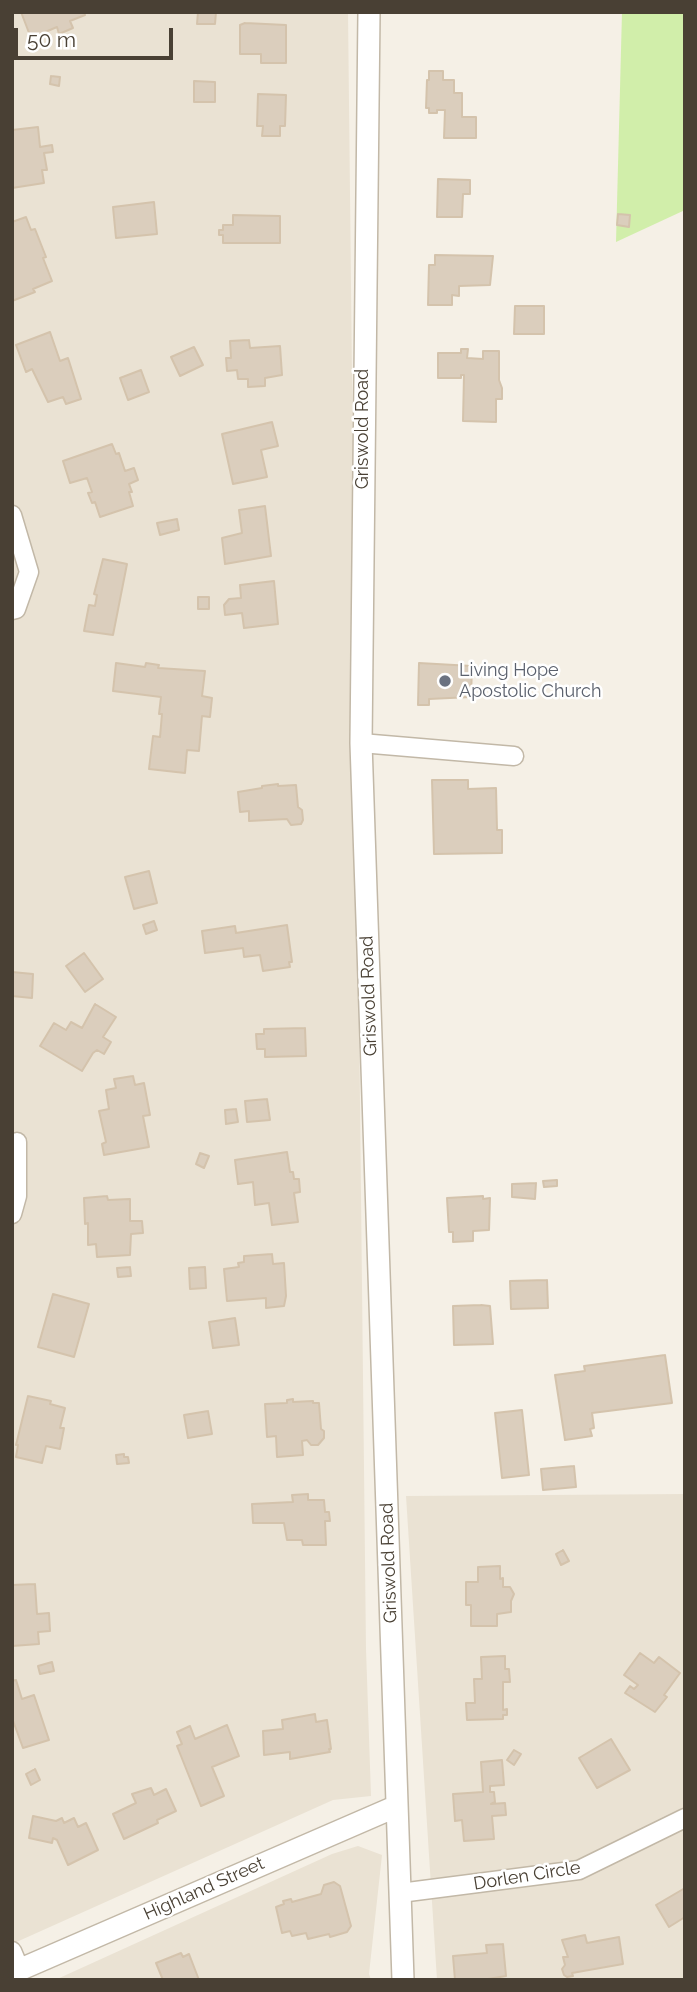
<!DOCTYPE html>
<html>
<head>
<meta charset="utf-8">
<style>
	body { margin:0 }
	#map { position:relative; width:697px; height:1992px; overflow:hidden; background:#f5f0e6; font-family:Raleway,sans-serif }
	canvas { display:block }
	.frame { position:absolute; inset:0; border:14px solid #494034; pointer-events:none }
	.scale { position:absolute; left:14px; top:28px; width:159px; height:32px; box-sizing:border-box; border:4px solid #494034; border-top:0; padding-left:9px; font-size:21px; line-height:24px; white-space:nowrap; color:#494034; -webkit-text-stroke:5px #fff; paint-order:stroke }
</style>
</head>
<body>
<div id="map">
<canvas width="697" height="1992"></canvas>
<div class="frame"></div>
<div class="scale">50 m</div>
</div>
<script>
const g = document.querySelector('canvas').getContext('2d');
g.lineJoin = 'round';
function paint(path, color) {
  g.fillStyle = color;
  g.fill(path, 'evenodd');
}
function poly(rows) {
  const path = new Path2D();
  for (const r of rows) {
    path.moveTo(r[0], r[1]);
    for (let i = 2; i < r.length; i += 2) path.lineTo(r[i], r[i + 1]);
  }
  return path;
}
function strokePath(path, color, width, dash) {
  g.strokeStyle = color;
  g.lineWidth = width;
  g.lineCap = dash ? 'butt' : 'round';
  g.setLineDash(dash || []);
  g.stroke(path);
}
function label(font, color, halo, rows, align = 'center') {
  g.font = font + ' Raleway,sans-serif';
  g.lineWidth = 5;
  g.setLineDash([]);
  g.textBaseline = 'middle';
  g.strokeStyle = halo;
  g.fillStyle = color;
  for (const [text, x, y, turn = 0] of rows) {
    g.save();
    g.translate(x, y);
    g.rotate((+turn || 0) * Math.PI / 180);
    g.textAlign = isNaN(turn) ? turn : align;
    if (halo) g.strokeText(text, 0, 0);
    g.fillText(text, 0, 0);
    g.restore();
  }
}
paint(poly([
	[12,12,348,12,366,1649,371,1796,333,1800,12,1944],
	[685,1494,685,1980,437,1980,406,1496],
	[358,1846,382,1855,369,1974,371,1980,55,1980,332,1854]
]), '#eae2d3');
paint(poly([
	[622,12,685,12,685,210,616,242]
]), '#d1eeaa');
const building = poly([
	[21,12,84,12,85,15,70,21,73,28,59,34,57,27,31,38,21,12],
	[198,12,216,12,215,24,197,24,198,12],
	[245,23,286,25,286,63,261,63,261,54,240,54,240,25,245,23],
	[429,71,443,71,443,80,454,80,454,93,462,93,462,117,476,117,476,138,444,138,445,110,437,110,437,113,429,113,429,108,426,108,427,80,429,80,429,71],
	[51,76,60,77,59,86,50,84,51,76],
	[194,81,215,82,215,102,194,102,194,81],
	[258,94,286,95,285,126,280,126,280,136,262,136,263,126,257,126,258,94],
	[38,127,40,147,52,145,53,152,44,153,47,170,42,170,44,183,12,188,12,130,38,127],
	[438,179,470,180,470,194,463,194,462,217,437,217,438,179],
	[154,202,157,234,116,238,113,207,154,202],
	[618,214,630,215,629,227,617,225,618,214],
	[233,215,280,216,280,243,223,243,223,235,219,235,219,230,223,230,223,225,233,225,233,215],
	[26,217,31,230,35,229,46,257,43,258,52,281,33,289,35,292,12,301,12,222,26,217],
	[435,255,493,256,490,285,459,286,459,296,452,295,452,305,428,305,429,265,435,265,435,255],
	[515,306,544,306,544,334,514,334,515,306],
	[50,332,60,361,68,358,81,399,66,404,63,397,48,402,32,369,26,372,16,345,50,332],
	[249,340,250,348,280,346,282,375,265,378,265,386,248,387,248,379,238,379,237,370,227,371,226,358,231,358,230,341,249,340],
	[194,347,203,365,180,376,171,357,194,347],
	[461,349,468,349,467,358,483,359,483,351,499,351,499,380,502,388,502,399,496,399,496,422,463,421,464,375,461,375,461,378,438,378,438,353,461,353,461,349],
	[141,370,149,392,128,400,120,378,141,370],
	[272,422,278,446,261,450,267,477,233,484,222,434,272,422],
	[112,444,116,454,119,453,125,471,134,468,138,480,129,484,132,492,129,492,133,506,100,517,95,502,92,503,88,493,92,492,87,478,70,483,63,461,112,444],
	[265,506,271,556,225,564,222,538,242,533,239,510,265,506],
	[177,519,179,530,160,535,157,523,177,519],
	[103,559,127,564,113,635,84,631,89,605,95,606,97,595,94,594,103,559],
	[274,581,278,624,244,628,242,613,225,615,224,605,229,599,241,598,240,585,274,581],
	[198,597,209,597,209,609,198,609,198,597],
	[116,663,145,667,146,663,159,665,158,668,205,671,202,696,212,698,210,717,202,716,199,751,187,750,185,773,149,769,153,736,160,737,162,714,159,714,161,697,113,691,116,663],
	[419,663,472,666,471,697,429,699,429,705,418,705,419,663],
	[432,780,468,780,468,789,496,788,497,830,502,830,502,853,434,854,432,780],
	[278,784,278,786,296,785,298,807,302,810,303,820,301,824,291,825,287,819,249,821,249,811,240,812,238,792,262,788,262,786,278,784],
	[149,871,157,903,134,909,125,877,149,871],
	[154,921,157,930,146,934,143,925,154,921],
	[287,925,292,962,289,962,290,967,263,971,260,955,244,957,243,948,205,953,202,931,235,926,236,933,287,925],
	[84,953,103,979,85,992,66,966,84,953],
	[12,972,33,974,32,998,12,996,12,972],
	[95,1004,116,1017,103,1037,111,1042,104,1054,97,1050,93,1053,82,1071,40,1046,54,1023,66,1030,71,1022,82,1028,95,1004],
	[305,1028,306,1056,265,1057,265,1049,257,1049,256,1034,264,1034,264,1029,305,1028],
	[133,1076,135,1085,144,1083,150,1115,143,1116,149,1147,104,1155,102,1144,106,1142,99,1111,109,1109,106,1090,116,1088,114,1079,133,1076],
	[267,1099,270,1120,247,1122,245,1101,267,1099],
	[236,1109,238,1122,226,1124,225,1110,236,1109],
	[287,1152,290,1172,293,1172,294,1179,299,1179,300,1192,294,1193,298,1222,272,1225,269,1203,255,1205,253,1182,238,1184,235,1160,287,1152],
	[200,1153,209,1156,204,1168,196,1164,200,1153],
	[557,1180,557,1186,544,1187,543,1181,557,1180],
	[536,1183,535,1199,512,1197,512,1184,536,1183],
	[107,1196,108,1200,130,1199,130,1221,142,1221,143,1233,131,1234,130,1255,97,1257,96,1244,88,1245,88,1223,85,1224,84,1198,107,1196],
	[483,1196,483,1199,490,1198,489,1230,473,1231,473,1241,453,1242,453,1232,449,1232,447,1198,483,1196],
	[272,1254,273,1264,284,1263,286,1296,284,1306,266,1308,266,1298,227,1301,224,1269,239,1267,238,1263,244,1262,244,1256,272,1254],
	[130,1267,131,1276,118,1277,117,1268,130,1267],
	[205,1267,206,1288,190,1289,189,1268,205,1267],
	[547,1280,548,1308,511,1309,510,1281,547,1280],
	[53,1294,89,1304,74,1357,38,1347,53,1294],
	[481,1305,490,1306,493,1344,454,1345,453,1306,481,1305],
	[235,1318,239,1345,213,1348,209,1322,235,1318],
	[665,1355,672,1403,592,1413,594,1428,590,1429,592,1436,565,1440,555,1375,585,1371,584,1366,665,1355],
	[28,1396,51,1401,50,1404,65,1408,60,1428,64,1428,60,1449,46,1446,42,1463,16,1457,18,1445,16,1445,28,1396],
	[293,1399,293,1402,313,1401,313,1403,319,1403,321,1429,324,1431,324,1438,318,1445,311,1445,307,1440,302,1441,303,1455,277,1457,276,1436,267,1437,265,1404,287,1403,287,1400,293,1399],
	[522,1410,529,1475,502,1478,495,1413,522,1410],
	[208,1411,212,1434,188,1438,184,1415,208,1411],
	[124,1454,124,1457,128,1457,129,1463,117,1464,116,1455,124,1454],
	[574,1466,576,1487,543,1490,541,1469,574,1466],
	[308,1494,308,1500,324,1500,325,1512,329,1512,330,1521,325,1521,326,1545,303,1545,302,1540,287,1540,284,1523,253,1523,252,1504,293,1502,292,1495,308,1494],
	[563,1550,569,1561,561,1565,556,1554,563,1550],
	[500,1566,500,1579,503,1578,503,1587,510,1587,514,1594,511,1601,511,1612,497,1614,497,1626,471,1626,471,1605,466,1605,466,1582,478,1582,478,1567,500,1566],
	[35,1584,37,1614,49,1613,50,1631,38,1632,39,1644,12,1646,12,1585,35,1584],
	[640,1653,654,1663,659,1657,680,1673,664,1695,667,1697,655,1712,625,1693,630,1686,634,1689,638,1685,624,1675,640,1653],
	[505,1656,505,1669,509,1669,510,1682,503,1682,503,1710,507,1709,507,1715,503,1715,503,1719,467,1720,466,1703,475,1703,474,1679,482,1679,481,1657,505,1656],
	[52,1662,54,1671,40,1674,38,1666,52,1662],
	[16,1680,22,1699,34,1695,49,1740,23,1748,12,1718,12,1681,16,1680],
	[315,1714,316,1722,327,1720,331,1749,329,1749,330,1752,290,1759,290,1752,264,1755,263,1731,283,1729,282,1720,315,1714],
	[227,1725,239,1756,212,1767,224,1796,201,1806,177,1746,182,1744,177,1732,190,1726,195,1739,227,1725],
	[611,1739,630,1770,597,1788,579,1758,611,1739],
	[514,1750,521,1754,514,1765,507,1760,514,1750],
	[502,1760,504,1785,490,1786,490,1792,494,1792,495,1802,491,1804,505,1803,506,1815,492,1816,494,1839,464,1841,462,1820,455,1821,453,1794,483,1792,481,1762,502,1760],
	[35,1769,40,1780,31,1785,26,1774,35,1769],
	[151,1788,154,1795,166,1789,176,1811,157,1820,158,1823,124,1839,113,1814,136,1803,132,1794,151,1788],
	[33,1816,56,1821,62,1818,64,1823,74,1818,78,1827,86,1823,98,1850,68,1865,57,1840,53,1838,52,1843,29,1838,33,1816],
	[334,1882,340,1886,351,1926,347,1932,330,1937,329,1934,308,1939,306,1933,292,1936,290,1931,282,1933,276,1907,284,1904,283,1901,291,1899,292,1902,321,1894,324,1885,334,1882],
	[685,1888,685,1917,669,1927,656,1905,685,1888],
	[585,1935,587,1943,619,1937,623,1964,572,1973,573,1976,567,1977,564,1975,562,1969,565,1965,563,1957,568,1957,562,1940,585,1935],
	[503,1944,506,1976,482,1980,455,1980,453,1956,487,1953,486,1945,503,1944],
	[181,1953,183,1957,189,1954,199,1980,163,1980,156,1963,181,1953]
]);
paint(building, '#dbcebd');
strokePath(building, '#d4c3ac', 2);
const minor = poly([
	[12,515,29,572,16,609,12,610],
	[361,743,514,756],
	[12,1214,17,1196,17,1142],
	[400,1893,579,1870,685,1818],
	[12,1951,20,1970]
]);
const tertiary = poly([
	[369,12,361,743,403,1980],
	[12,1973,397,1806]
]);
strokePath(minor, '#c2b8a7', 21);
strokePath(tertiary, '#c2b8a7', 24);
strokePath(minor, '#fff', 18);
strokePath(tertiary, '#fff', 21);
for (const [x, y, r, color] of [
	[445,681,7,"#6b7280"]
]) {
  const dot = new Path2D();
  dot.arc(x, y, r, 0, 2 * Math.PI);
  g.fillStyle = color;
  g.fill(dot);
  strokePath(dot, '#fff', 2.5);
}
label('18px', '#494034', '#fff', [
	["Griswold Road",363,429,-90],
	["Griswold Road",369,996,-92],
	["Griswold Road",389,1563,-92],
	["Dorlen Circle",527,1876,-9],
	["Highland Street",204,1889,-24]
]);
label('18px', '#5b616d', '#fff', [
	["Living Hope",459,671],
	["Apostolic Church",459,692]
], 'left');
</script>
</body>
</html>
